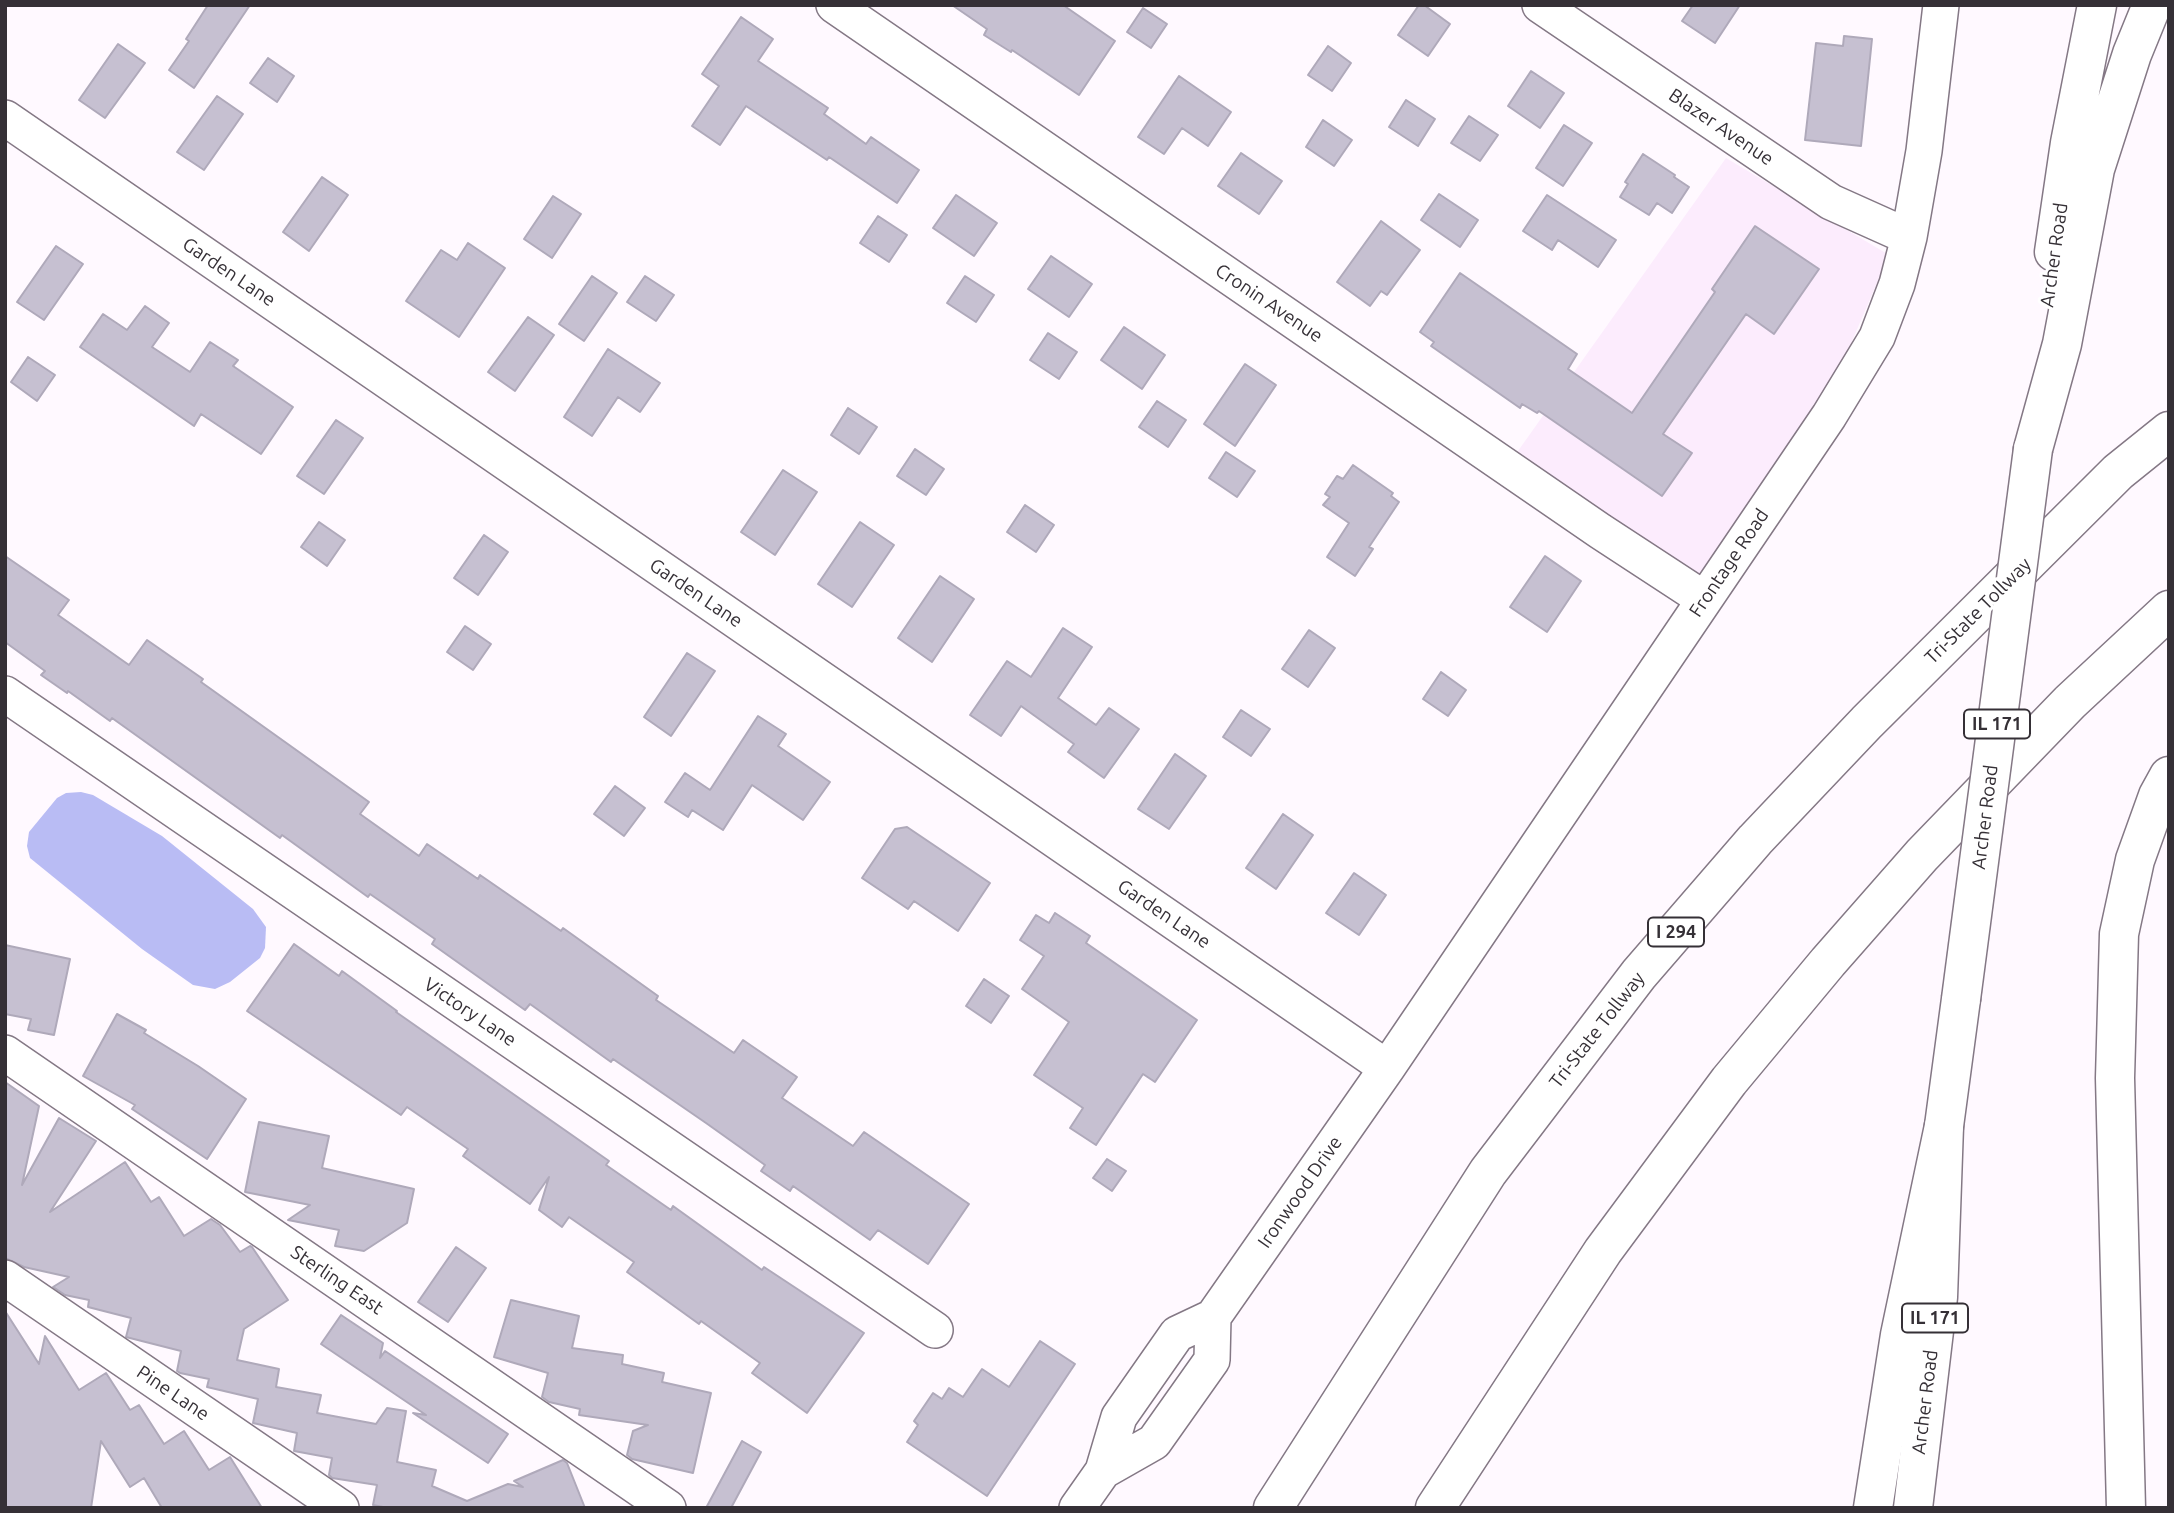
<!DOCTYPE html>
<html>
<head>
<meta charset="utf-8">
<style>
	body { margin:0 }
	#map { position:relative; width:2174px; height:1513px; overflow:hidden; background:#fff9ff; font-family:Ubuntu,sans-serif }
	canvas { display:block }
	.frame { position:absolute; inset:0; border:7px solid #353036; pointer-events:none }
</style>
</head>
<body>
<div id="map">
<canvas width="2174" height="1513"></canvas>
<div class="frame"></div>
</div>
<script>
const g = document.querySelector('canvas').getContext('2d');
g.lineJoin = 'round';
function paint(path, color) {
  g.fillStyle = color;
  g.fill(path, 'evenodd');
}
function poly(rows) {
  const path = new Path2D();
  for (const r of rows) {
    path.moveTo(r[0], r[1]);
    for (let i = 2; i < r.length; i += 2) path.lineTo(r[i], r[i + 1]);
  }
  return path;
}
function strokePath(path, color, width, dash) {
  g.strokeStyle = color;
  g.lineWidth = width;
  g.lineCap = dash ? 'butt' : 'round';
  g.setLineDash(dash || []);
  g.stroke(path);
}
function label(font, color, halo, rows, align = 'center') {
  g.font = font + ' Ubuntu,sans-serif';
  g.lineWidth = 6;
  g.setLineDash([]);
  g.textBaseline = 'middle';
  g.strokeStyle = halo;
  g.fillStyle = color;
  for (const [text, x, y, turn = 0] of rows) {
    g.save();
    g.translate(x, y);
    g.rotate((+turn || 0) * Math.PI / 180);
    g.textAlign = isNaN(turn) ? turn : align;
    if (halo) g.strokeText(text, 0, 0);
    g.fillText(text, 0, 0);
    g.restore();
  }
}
paint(poly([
	[1726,158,1889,255,1840,369,1699,581,1513,458]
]), '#fcecfd');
paint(poly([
	[81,792,93,795,162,836,253,909,266,927,265,948,260,958,230,982,215,989,193,985,142,949,30,858,27,846,29,832,57,798,66,793]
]), '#b9bcf4');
const building = poly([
	[208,5,250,5,194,88,169,70,189,41,186,39,208,5],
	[952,5,1063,5,1115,41,1079,95,1012,50,1011,52,984,35,987,29,952,5],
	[1419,5,1424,5,1450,24,1428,56,1398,35,1419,5],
	[1693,5,1740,5,1715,43,1682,21,1693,5],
	[1143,8,1167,24,1151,48,1127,32,1143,8],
	[741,17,773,39,758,61,828,108,824,114,866,144,871,137,919,170,897,203,829,157,827,160,746,106,720,145,692,126,719,86,702,74,741,17],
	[1844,36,1872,39,1861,146,1805,140,1816,43,1843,46,1844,36],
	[118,44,145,63,105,118,79,100,118,44],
	[1328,46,1351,63,1332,91,1308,75,1328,46],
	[268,58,294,76,277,102,250,83,268,58],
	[1531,71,1564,93,1540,128,1508,106,1531,71],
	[1179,76,1231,112,1208,146,1182,128,1164,154,1138,137,1179,76],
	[217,96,243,114,204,170,177,152,217,96],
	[1406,100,1435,119,1418,146,1389,127,1406,100],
	[1469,116,1498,135,1480,161,1451,143,1469,116],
	[1323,120,1352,140,1334,166,1306,147,1323,120],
	[1564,125,1592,143,1563,186,1536,168,1564,125],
	[1241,153,1282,181,1259,214,1218,186,1241,153],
	[1643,154,1675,175,1674,177,1689,187,1672,213,1657,203,1649,215,1620,197,1628,184,1625,182,1643,154],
	[322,177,348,195,309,251,283,232,322,177],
	[1439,194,1478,220,1460,247,1421,220,1439,194],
	[956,195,997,223,974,256,933,228,956,195],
	[1547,195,1616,240,1598,267,1558,240,1552,250,1523,231,1547,195],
	[553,196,581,214,552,258,524,239,553,196],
	[878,216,907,235,889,262,860,243,878,216],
	[1381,221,1420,250,1387,295,1381,291,1370,306,1337,282,1381,221],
	[1755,226,1819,269,1774,334,1746,314,1663,434,1692,453,1662,496,1539,411,1537,413,1522,404,1520,408,1431,346,1434,342,1420,332,1460,273,1577,354,1568,369,1632,413,1715,292,1712,289,1755,226],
	[468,243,505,268,459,337,406,301,441,250,457,260,468,243],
	[56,246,83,264,44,320,17,302,56,246],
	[1051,256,1092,284,1069,317,1028,289,1051,256],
	[592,276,617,293,584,341,559,324,592,276],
	[645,276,674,295,656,321,627,302,645,276],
	[965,276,994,295,976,322,947,303,965,276],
	[145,306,169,323,152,347,190,372,210,342,238,360,233,366,293,407,261,454,201,414,194,426,80,347,103,314,127,330,145,306],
	[528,317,554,335,515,391,488,372,528,317],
	[1124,327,1165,355,1142,389,1101,360,1124,327],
	[1048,333,1077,352,1059,379,1030,360,1048,333],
	[608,349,660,383,640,412,618,397,592,436,564,417,608,349],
	[28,357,55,375,37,401,11,382,28,357],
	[1245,364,1276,385,1235,446,1204,424,1245,364],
	[1157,401,1186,420,1168,447,1139,427,1157,401],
	[848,408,877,427,859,454,831,435,848,408],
	[336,420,363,438,324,494,297,476,336,420],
	[915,449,944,469,926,495,897,476,915,449],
	[1226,452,1255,471,1237,497,1209,478,1226,452],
	[1353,465,1393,493,1391,496,1399,502,1369,547,1373,549,1355,576,1327,557,1349,523,1323,505,1330,497,1325,494,1337,476,1343,479,1353,465],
	[783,470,817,492,775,555,741,532,783,470],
	[1025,505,1054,525,1036,552,1007,532,1025,505],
	[319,522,345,540,327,566,301,547,319,522],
	[860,522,894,545,852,607,818,584,860,522],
	[484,535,508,552,478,595,454,578,484,535],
	[5,556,69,600,58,615,129,665,147,640,203,679,201,682,369,802,360,814,419,856,427,844,478,879,480,875,561,931,563,928,658,996,656,1000,734,1053,743,1040,797,1077,782,1098,853,1146,864,1132,969,1204,928,1264,878,1230,870,1240,793,1186,790,1191,761,1171,765,1165,706,1123,613,1059,611,1062,530,1004,525,1010,432,944,435,939,370,894,368,897,282,835,280,838,112,718,110,721,68,691,67,693,41,675,45,671,5,642,5,556],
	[1545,556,1581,581,1547,632,1510,607,1545,556],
	[940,576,974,599,932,662,898,638,940,576],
	[465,626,491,644,473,670,447,652,465,626],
	[1063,628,1092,647,1058,698,1096,725,1109,708,1139,729,1104,778,1068,752,1074,744,1021,706,1001,736,970,715,1007,661,1031,677,1063,628],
	[1309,630,1335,648,1308,687,1282,669,1309,630],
	[687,653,715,671,671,736,644,717,687,653],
	[1441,672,1466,690,1448,716,1423,699,1441,672],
	[1241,710,1270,729,1251,756,1223,737,1241,710],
	[758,716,786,734,778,746,830,782,803,820,752,785,723,830,692,810,688,817,665,802,685,773,710,790,758,716],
	[1175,754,1206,776,1169,829,1138,809,1175,754],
	[615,786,645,808,624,836,594,814,615,786],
	[1283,814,1313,835,1276,889,1246,868,1283,814],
	[907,827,990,883,958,931,914,901,908,909,862,878,895,829,907,827],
	[1354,873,1386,895,1359,935,1326,913,1354,873],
	[1055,913,1090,936,1086,943,1197,1020,1155,1082,1143,1074,1096,1145,1070,1128,1083,1108,1034,1075,1069,1022,1022,989,1044,956,1020,940,1036,915,1049,923,1055,913],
	[294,944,339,976,342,971,397,1011,396,1012,609,1161,606,1165,671,1210,673,1206,762,1270,764,1267,864,1333,807,1413,752,1373,760,1363,701,1321,699,1324,627,1272,634,1262,569,1217,562,1227,539,1210,549,1177,530,1204,463,1156,468,1149,407,1107,401,1115,247,1011,294,944],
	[5,945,70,959,54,1035,28,1030,31,1019,5,1014,5,945],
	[984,979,1009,996,991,1023,966,1006,984,979],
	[117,1014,146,1030,144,1033,198,1066,246,1099,207,1159,132,1109,135,1105,83,1076,117,1014],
	[5,1082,39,1106,22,1185,59,1118,96,1141,50,1212,125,1162,151,1202,159,1197,184,1236,211,1219,220,1225,240,1252,250,1246,252,1247,288,1300,244,1329,237,1360,279,1369,276,1387,321,1395,317,1413,376,1424,387,1408,406,1411,397,1462,436,1470,432,1486,467,1501,508,1484,523,1487,514,1481,563,1460,567,1463,585,1508,388,1508,373,1505,377,1485,332,1478,329,1475,332,1458,294,1451,297,1433,253,1423,258,1399,207,1387,209,1379,180,1373,177,1371,181,1351,126,1337,131,1318,88,1307,89,1300,65,1295,53,1287,69,1277,24,1267,5,1258,5,1082],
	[259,1122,329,1136,322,1168,414,1189,407,1223,364,1251,335,1246,339,1230,288,1220,310,1205,245,1192,259,1122],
	[1107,1159,1126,1171,1112,1191,1093,1178,1107,1159],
	[456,1247,486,1268,448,1322,418,1302,456,1247],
	[511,1300,579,1316,572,1348,623,1355,622,1364,664,1373,662,1382,711,1393,693,1473,632,1459,627,1455,633,1431,648,1425,579,1415,580,1409,549,1402,542,1397,548,1373,494,1357,511,1300],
	[5,1311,39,1364,45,1336,79,1390,106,1373,130,1410,139,1405,164,1444,184,1431,209,1470,230,1457,262,1508,162,1508,144,1478,130,1487,101,1441,91,1508,5,1508,5,1311],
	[341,1315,383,1343,380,1358,385,1351,508,1434,488,1463,413,1413,426,1415,321,1344,341,1315],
	[1040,1341,1075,1364,987,1496,907,1442,918,1425,914,1421,933,1393,942,1399,949,1388,963,1397,982,1369,1009,1387,1040,1341],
	[742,1441,761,1452,731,1508,706,1508,742,1441]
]);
paint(building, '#c6c0d1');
strokePath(building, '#afa9ba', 2);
const minor = poly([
	[834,5,1600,531,1704,599],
	[1540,5,1831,202,1909,237],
	[5,118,1387,1068],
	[5,694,935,1330],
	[5,1053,668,1508],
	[5,1278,341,1508],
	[1103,1471,1154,1442,1212,1360,1213,1317],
	[1077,1508,1103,1471,1119,1417,1177,1334,1213,1317,1387,1068,1829,416,1877,337,1897,284,1909,237,1924,151,1941,5]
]);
const major = poly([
	[2054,252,2070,143,2097,5],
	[2033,449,2062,344,2095,169,2132,54,2152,5],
	[1913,1508,1938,1297,1944,1126,1961,999]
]);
const highway = poly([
	[1273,1508,1488,1172,1639,974,1755,840,1867,722,2118,472,2169,431],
	[1435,1508,1603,1251,1729,1081,1828,962,1922,855,2070,702,2169,610],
	[1873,1508,1900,1335,1944,1126],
	[2126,1508,2115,1078,2119,934,2135,860,2158,796,2169,776]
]);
strokePath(minor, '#847885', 38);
strokePath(major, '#847885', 41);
strokePath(highway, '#847885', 41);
strokePath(minor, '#fff', 35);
strokePath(major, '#fff', 38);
strokePath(highway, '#fff', 38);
const majorBridge = poly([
	[1961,999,2033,449]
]);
strokePath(majorBridge, '#847885', 41, []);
strokePath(majorBridge, '#fff', 38);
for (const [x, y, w] of [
	[1997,724,66],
	[1676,932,56],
	[1935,1318,66]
]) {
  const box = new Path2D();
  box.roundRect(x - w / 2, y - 14.5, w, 29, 5);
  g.fillStyle = '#fff';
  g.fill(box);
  strokePath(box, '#353036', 2);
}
label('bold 18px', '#353036', null, [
	["IL 171",1997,724],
	["I 294",1676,932],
	["IL 171",1935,1318]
]);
label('19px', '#353036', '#fff', [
	["Blazer Avenue",1721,127,34],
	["Archer Road",2054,255,-82],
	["Garden Lane",229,272,34],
	["Cronin Avenue",1269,303,34],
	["Frontage Road",1729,563,-56],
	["Garden Lane",696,593,34],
	["Tri-State Tollway",1978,611,-45],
	["Archer Road",1985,817,-83],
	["Garden Lane",1164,914,34],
	["Victory Lane",470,1012,34],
	["Tri-State Tollway",1597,1030,-52],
	["Ironwood Drive",1300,1192,-55],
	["Sterling East",337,1280,34],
	["Pine Lane",173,1393,34],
	["Archer Road",1925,1402,-83]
]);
</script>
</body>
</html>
